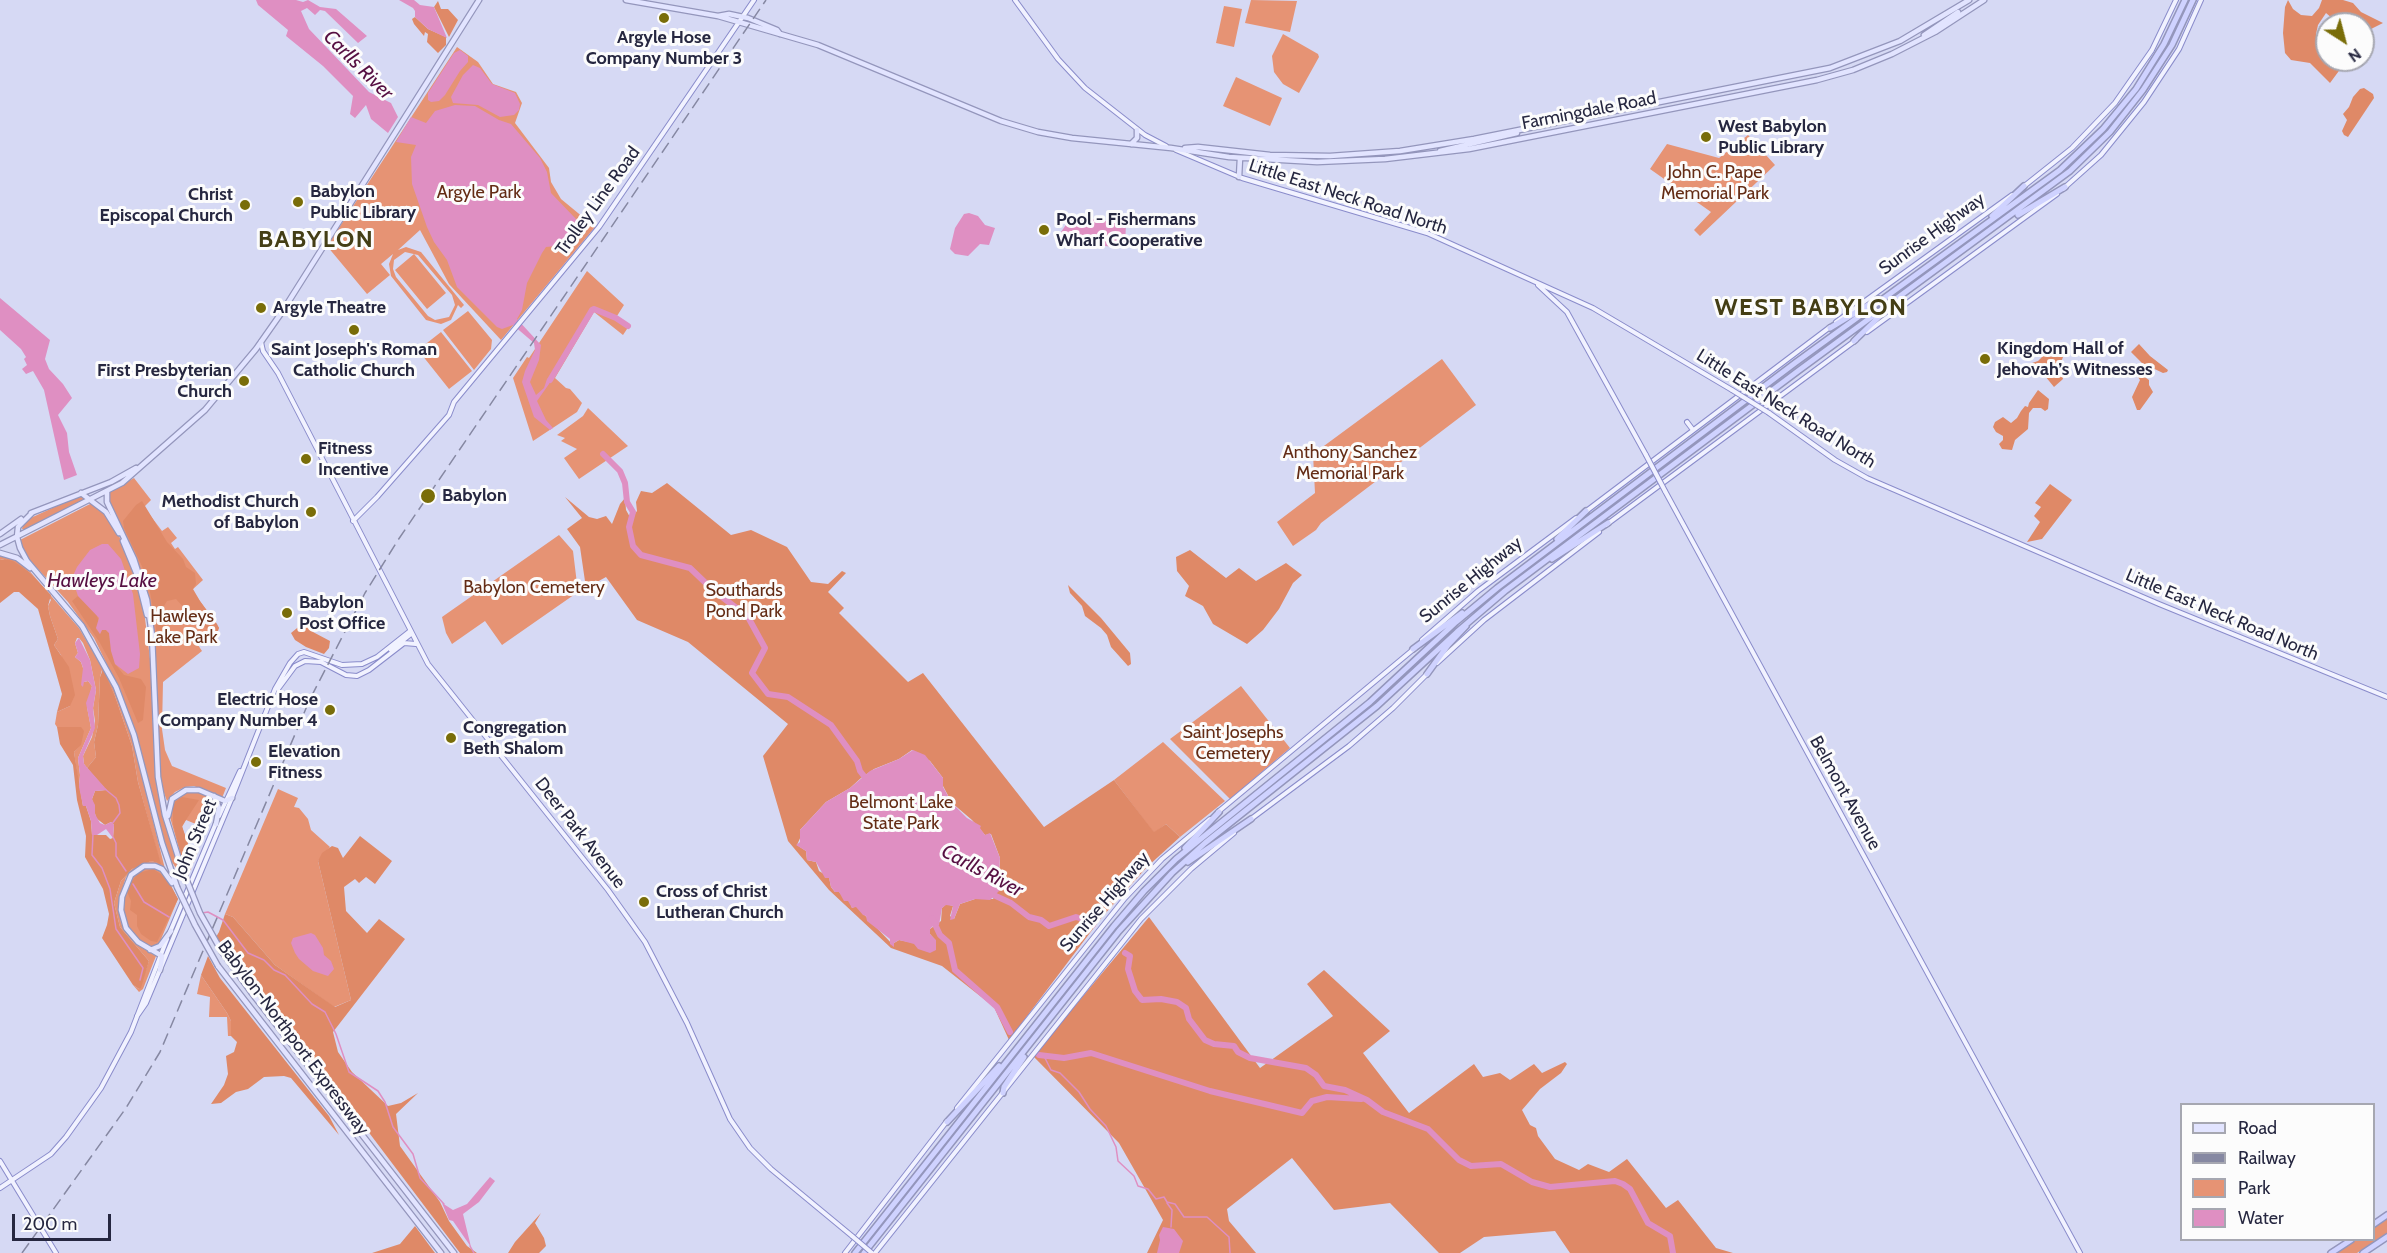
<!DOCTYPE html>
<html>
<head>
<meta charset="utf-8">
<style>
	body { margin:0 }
	#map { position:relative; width:2387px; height:1253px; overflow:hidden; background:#d6d9f4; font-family:Cabin,sans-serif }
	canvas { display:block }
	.legend { position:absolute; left:2180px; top:1103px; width:195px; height:138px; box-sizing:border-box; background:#fcfcfc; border:2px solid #a6a7b1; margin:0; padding:8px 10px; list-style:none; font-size:18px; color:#262740 }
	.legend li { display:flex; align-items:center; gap:12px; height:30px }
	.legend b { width:30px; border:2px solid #a6a7b1 }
	.north { position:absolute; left:2315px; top:12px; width:60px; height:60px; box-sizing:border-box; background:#fcfcfc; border:2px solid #a6a7b1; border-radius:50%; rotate:144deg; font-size:16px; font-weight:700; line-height:24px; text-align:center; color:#262740 }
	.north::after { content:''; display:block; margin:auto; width:21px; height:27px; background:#796d09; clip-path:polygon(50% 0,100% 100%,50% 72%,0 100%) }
	.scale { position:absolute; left:12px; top:1214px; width:99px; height:27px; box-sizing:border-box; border:3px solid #262740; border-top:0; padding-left:8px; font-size:18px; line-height:21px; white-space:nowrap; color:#262740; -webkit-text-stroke:4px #fcfcfc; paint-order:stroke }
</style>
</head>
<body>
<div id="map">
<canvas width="2387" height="1253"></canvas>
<ul class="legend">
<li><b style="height:8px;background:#e2e4ff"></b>Road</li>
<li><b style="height:8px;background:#8688a2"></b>Railway</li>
<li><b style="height:16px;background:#e69374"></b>Park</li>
<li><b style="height:16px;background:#df8fc2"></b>Water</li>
</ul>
<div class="north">N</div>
<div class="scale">200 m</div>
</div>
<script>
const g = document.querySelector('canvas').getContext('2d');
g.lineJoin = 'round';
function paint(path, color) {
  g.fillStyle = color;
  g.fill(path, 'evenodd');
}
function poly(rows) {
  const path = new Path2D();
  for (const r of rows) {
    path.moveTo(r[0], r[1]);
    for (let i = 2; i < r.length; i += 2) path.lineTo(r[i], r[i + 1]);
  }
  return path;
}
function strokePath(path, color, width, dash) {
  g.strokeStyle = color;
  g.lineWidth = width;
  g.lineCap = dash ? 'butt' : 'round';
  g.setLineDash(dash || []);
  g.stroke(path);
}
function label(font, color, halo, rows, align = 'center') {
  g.font = font + ' Cabin,sans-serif';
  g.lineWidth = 6;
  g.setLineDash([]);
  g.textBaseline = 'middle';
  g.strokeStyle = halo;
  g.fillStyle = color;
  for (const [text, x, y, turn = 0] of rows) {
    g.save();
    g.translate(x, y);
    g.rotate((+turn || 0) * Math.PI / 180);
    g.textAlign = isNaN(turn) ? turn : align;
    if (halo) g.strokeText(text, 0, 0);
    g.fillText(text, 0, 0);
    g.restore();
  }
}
paint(poly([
	[1251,0,1297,1,1290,32,1245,23],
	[1224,6,1242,9,1234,47,1216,43],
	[1283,34,1318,54,1319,57,1299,93,1283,84,1274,72,1272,56],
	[457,47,478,62,493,84,516,92,522,103,515,123,549,168,551,182,561,199,595,227,501,340,449,284,420,230,398,250,406,247,421,252,464,305,461,308,458,305,451,320,441,324,426,320,391,276,389,264,393,254,381,264,390,275,367,294,327,246],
	[405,252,418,255,452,295,455,305,449,317,435,320,428,316,396,277,393,269,394,260],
	[1236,77,1282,98,1270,126,1223,106],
	[1748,135,1775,165,1700,236,1694,230,1711,212,1650,169,1667,144,1719,158],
	[414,254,446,293,427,309,395,270],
	[587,271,624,305,617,316,629,326,623,335,594,312,555,378,566,388,570,389,582,403,577,412,533,441,513,378,527,357,529,358],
	[468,311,492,340,491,349,474,370,443,330],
	[441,332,472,371,449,389,418,350],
	[1442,359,1476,405,1321,523,1316,530,1293,546,1277,522,1315,493,1313,454],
	[588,408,628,446,579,479,564,458,577,449,561,441,565,438,557,435,583,416],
	[134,478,151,500,144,507,162,531,168,527,177,538,171,543,175,549,178,547,203,580,192,590,219,628,198,645,202,651,163,682,162,729,165,750,172,766,226,788,222,798,194,786,185,787,175,792,167,801,161,785,152,613,138,563,108,501,109,492],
	[81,495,84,497,83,500,26,530,22,529,24,521],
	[92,503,101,509,120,538,130,562,144,610,150,659,155,768,162,815,183,879,172,862,179,886,171,867,154,810,132,722,120,691,94,638,68,602,26,556,20,540],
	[559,535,573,551,578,592,502,645,485,621,452,644,446,633,442,617],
	[0,555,15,559,26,567,79,628,111,682,133,740,165,869,149,863,140,865,126,877,119,900,121,923,127,933,139,946,156,956,143,989,139,992,133,985,139,989,149,961,120,927,114,903,121,881,132,869,141,863,151,861,160,863,138,782,132,746,115,696,102,670,100,677,98,725,94,742,96,757,87,768,84,764,83,756,92,737,95,721,93,708,96,690,90,660,83,643,79,638,77,638,75,643,78,653,75,657,81,662,83,668,84,682,88,681,92,686,87,707,91,728,78,758,80,775,79,787,74,752,81,744,81,727,57,727,55,724,57,712,70,706,61,655,54,645,58,639,50,616,48,606,51,600,28,571,5,559,0,560],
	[1241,686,1290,748,1230,799,1170,739],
	[1163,742,1225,801,1180,837,1166,824,1154,833,1114,780],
	[278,789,298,798,294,807,299,808,308,819,311,830,330,847,318,861,351,1000,334,1007,275,965,233,917,225,914],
	[194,791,211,797,217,805,202,839,203,827,186,820,182,827,189,847,198,851,187,878,170,817,172,800,182,792],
	[146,867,159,870,164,874,178,899,159,944,149,948,142,944,126,925,121,907,131,877],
	[201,975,227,1013,231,1021,231,1036,228,1036,227,1017,209,1017,210,997,197,994],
	[2387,1218,2387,1233,2380,1238,2357,1253,2336,1253,2356,1240,2374,1240,2374,1227]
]), '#e69374');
paint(poly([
	[2288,0,2293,9,2301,15,2312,16,2319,8,2322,0,2343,0,2353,3,2361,12,2383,23,2369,30,2363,38,2363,24,2330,24,2333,19,2326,13,2318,25,2316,34,2317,37,2324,34,2327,29,2327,60,2347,60,2330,83,2310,63,2291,60,2285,53,2283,33,2285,7],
	[438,1,441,9,448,9,458,20,449,37,434,7],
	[415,17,428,29,446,37,446,45,438,53,427,42,428,34,425,32,424,36,414,24,412,19],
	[2364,88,2373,94,2374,98,2348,137,2344,135,2342,131,2347,120,2343,114,2349,107,2353,97,2360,89],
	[2139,344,2150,356,2168,370,2167,372,2163,373,2142,363,2131,352],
	[2043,356,2063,357,2060,365,2063,379,2054,387,2045,376,2032,376,2027,371,2029,364,2038,361],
	[2139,373,2149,380,2149,385,2153,392,2140,410,2137,410,2132,397,2140,380,2136,374],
	[2038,390,2049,399,2048,409,2045,411,2041,408,2033,408,2029,413,2028,429,2015,440,2012,450,2002,449,1999,444,2003,440,2003,436,1996,432,1993,427,1995,422,2003,417,2011,423,2017,418,2021,411,2025,406,2028,407,2029,403],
	[667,483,731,535,751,530,787,547,811,582,828,584,842,571,846,573,828,592,844,608,839,613,908,682,923,673,1044,827,1114,780,1154,832,1166,824,1180,837,1147,867,1102,917,1009,1040,994,1007,942,966,891,948,829,890,788,841,763,756,788,724,688,642,637,620,606,577,586,588,580,547,567,529,582,518,565,497,589,517,597,519,606,516,612,524,620,504,625,498,626,510,631,519,637,511,636,502,641,491,652,493],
	[912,750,930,761,943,778,943,786,952,803,972,820,985,835,991,834,1000,858,998,890,993,899,975,899,960,904,954,919,950,916,953,906,946,904,942,908,941,921,930,929,930,934,936,941,935,946,920,948,914,943,899,940,894,943,894,946,856,906,852,908,850,902,839,892,835,892,831,887,829,877,819,871,816,862,807,860,806,851,797,845,801,836,800,830,826,802,850,788,861,778,874,769,899,759],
	[2050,484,2072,500,2042,539,2027,542,2040,522,2034,516,2041,507,2035,503],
	[142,501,167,542,183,559,186,567,195,573,196,584,193,589,200,601,217,624,219,628,218,631,212,632,197,622,176,599,167,601,164,606,167,636,164,642,157,642,155,618,147,577,124,528,123,521,136,505],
	[1190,550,1226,578,1239,568,1256,581,1286,563,1302,575,1293,583,1279,609,1263,630,1247,644,1213,624,1203,606,1185,596,1189,586,1177,571,1176,557],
	[5,559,13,561,28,571,51,595,48,606,50,616,58,639,54,645,69,667,75,695,70,706,57,712,62,694,38,609,19,592,14,592,0,603,0,560],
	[1068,585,1101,618,1130,653,1131,664,1128,666,1111,647,1107,635,1101,628,1085,616,1082,606,1070,593],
	[78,596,96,613,99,622,96,629,100,634,102,630,106,630,109,633,115,664,124,675,141,679,146,687,143,720,138,723,119,678,100,643,72,601],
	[307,620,313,632,330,641,329,648,324,654,306,647,295,640,291,633],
	[103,669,115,696,132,746,138,782,161,864,151,861,132,869,121,881,114,903,120,927,149,961,141,988,139,989,133,985,102,938,107,925,109,914,103,889,85,857,86,836,77,800,73,765,60,744,57,727,81,727,84,731,81,745,74,752,83,806,86,806,91,821,92,835,106,835,110,839,113,838,114,825,111,822,105,825,96,818,92,799,95,791,106,790,87,768,96,757,94,742,98,725,100,677],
	[182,797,199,800,182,826,189,847,197,853,187,878,173,824,173,803],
	[360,836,392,861,375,884,366,877,359,883,355,879,344,887,346,911,367,933,379,919,405,939,333,1032,338,1052,352,1072,388,1106,401,1103,418,1093,396,1114,400,1146,440,1202,449,1221,467,1246,477,1253,460,1253,367,1130,366,1123,323,1076,216,937,219,932,225,914,233,917,275,965,335,1007,351,1000,318,861,322,853,332,846,338,848,343,858],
	[153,869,167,878,178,899,157,942,151,941,141,934,137,926,137,915,130,910,131,901,126,889,138,873],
	[1149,917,1260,1068,1333,1016,1307,984,1324,970,1390,1031,1363,1053,1409,1113,1474,1064,1483,1077,1500,1073,1510,1080,1534,1064,1542,1073,1565,1062,1567,1064,1561,1073,1540,1089,1522,1110,1530,1125,1536,1128,1538,1136,1555,1159,1579,1170,1588,1164,1609,1172,1627,1159,1666,1208,1678,1200,1716,1248,1733,1253,1570,1253,1555,1231,1484,1237,1460,1253,1439,1253,1390,1203,1334,1210,1292,1158,1227,1209,1229,1221,1256,1253,1147,1253,1163,1220,1119,1143,1033,1056],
	[208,956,220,978,329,1116,339,1135,291,1078,284,1076,264,1077,248,1089,236,1092,221,1103,211,1104,224,1085,228,1074,226,1056,234,1052,237,1042,231,1036,231,1021,227,1013,201,975],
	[541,1213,535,1223,544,1238,546,1246,539,1253,508,1253,515,1242],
	[415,1226,435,1253,372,1253,400,1244]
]), '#df8967');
paint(poly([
	[256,0,296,0,303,2,308,0,320,7,336,9,367,36,358,43,325,11,320,10,315,15,307,8,301,11,309,29,369,92,391,103,398,117,388,133,371,119,366,105,355,118,350,114,353,96,323,66,286,36,288,30,258,5],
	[399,0,414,0,420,5,434,7,447,38,428,29,415,17,415,11,413,8],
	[460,50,468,56,468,62,460,71,445,95,439,101,431,102,428,100,428,93,454,53],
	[473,65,480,68,492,84,515,93,520,104,519,110,514,115,500,117,478,105,453,103,451,97,463,75],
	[455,105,475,106,499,120,511,124,540,158,547,172,551,193,576,219,578,230,574,240,567,245,546,247,542,253,527,283,522,310,517,319,541,345,539,360,530,382,536,395,544,388,547,379,553,375,549,384,537,401,546,420,553,428,550,430,534,417,522,382,525,371,535,350,534,343,513,325,502,329,497,327,457,287,447,260,434,242,427,227,412,184,411,157,416,145,396,142,411,117,426,123,435,111],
	[969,213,978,216,985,225,995,228,989,245,980,244,968,256,955,254,950,249,955,228,964,214],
	[1072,216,1126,224,1125,246,1123,248,1070,242,1063,238,1061,232],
	[0,298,50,340,45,359,49,369,63,384,72,398,58,415,67,433,69,452,77,475,64,480,44,390,33,371,26,374,22,369,27,365,24,359,26,357,21,349,0,330],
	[102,544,108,544,121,559,133,594,140,654,139,668,128,674,115,664,111,651,109,633,106,630,102,630,100,634,96,628,99,618,78,596,72,578,77,567,90,550],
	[79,638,90,660,96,690,93,708,95,728,83,756,84,764,107,790,95,791,92,799,95,805,95,814,100,823,105,825,111,822,114,825,113,838,106,829,97,835,92,835,91,821,86,806,83,806,79,787,80,775,78,758,91,728,86,703,92,686,88,681,84,682,83,687,81,685,83,668,81,662,75,657,78,653,75,643],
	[913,750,925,755,943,778,943,787,952,803,967,818,981,826,980,828,985,835,990,833,1000,858,998,879,1002,886,1001,889,990,900,975,899,960,904,954,919,950,920,953,906,946,905,942,908,939,925,934,925,930,929,930,934,936,940,936,950,930,953,918,949,914,944,899,940,894,943,894,947,890,944,890,939,867,921,866,916,863,915,856,907,852,908,848,901,844,901,839,892,835,892,831,887,829,878,825,878,816,862,807,860,806,851,796,845,800,842,800,830,826,802,850,788,870,771,899,759],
	[311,933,315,935,323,948,324,955,331,961,334,969,328,976,313,971,299,959,295,953,291,943,293,938],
	[490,1177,495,1181,479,1202,463,1214,471,1247,453,1221,449,1220,442,1203,453,1210,467,1204],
	[1163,1227,1174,1229,1183,1241,1179,1253,1157,1253,1160,1240,1159,1235]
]), '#df8fc2');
strokePath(poly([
	[105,789,116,798,119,805,120,813,112,824],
	[93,834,92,855,102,868,110,889,116,929,143,968,140,980],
	[113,837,116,843,116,856,126,871],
	[133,884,144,902,169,917],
	[202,913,208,912,223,920,248,953,264,960,274,970,285,975,312,1004,325,1012,336,1034,349,1072,378,1091,385,1102,393,1127,413,1154,420,1178,444,1204],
	[1044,1056,1051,1070,1060,1073,1079,1092,1090,1109,1106,1126,1116,1147,1118,1161,1134,1176,1138,1186,1148,1189,1156,1199,1164,1197,1167,1202,1175,1204,1184,1217,1207,1217,1229,1237,1230,1253],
	[1167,1203,1172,1210,1171,1227],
	[470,1246,474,1253]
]), '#df8fc2', 1.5);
strokePath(poly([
	[550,380,592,310,594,309,616,318,628,326],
	[603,454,620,471,625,483,627,502,633,512,629,527,633,546,641,555,690,568,713,590,748,617,765,648,752,673,768,694,788,697,831,725,857,761,860,771,867,780],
	[987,892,1011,903,1029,917,1041,920,1049,926,1076,917,1089,921,1093,925],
	[932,918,940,935,949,943,955,970,997,1007,1010,1032],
	[1125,953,1130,956,1128,969,1135,991,1142,1000,1161,999,1177,1002,1186,1008,1189,1019,1205,1040,1214,1044,1234,1046,1238,1052,1250,1058,1306,1068,1316,1075,1324,1086,1345,1090,1367,1100,1383,1112,1428,1129,1459,1160,1471,1166,1501,1164,1532,1182,1550,1187,1615,1181,1623,1184,1630,1189,1648,1223,1670,1236,1673,1253],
	[1039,1055,1064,1058,1091,1053,1210,1091,1302,1113,1312,1101,1327,1097,1361,1099]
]), '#df8fc2', 6);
const secondary = poly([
	[1015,0,1058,59,1085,88,1145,135,1166,146],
	[1176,150,1242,178,1427,233,1593,308,1732,390],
	[2023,187,2072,148,2115,103,2152,50,2176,0],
	[2063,189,2101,155,2144,102,2179,49,2201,0],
	[1538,285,1567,312,1646,455],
	[1836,322,2012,195],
	[1867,332,2057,194],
	[261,342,263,351,278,373,428,664,608,890,645,942,687,1023,730,1119,750,1148,771,1169,852,1236],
	[1769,413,1835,460,1867,478,2159,604,2387,697],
	[1687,422,1693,430],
	[1665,491,2080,1253],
	[1585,512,1830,327],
	[353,521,377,497,449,415,454,402,599,227,754,0],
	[1606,525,1856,340],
	[1422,640,1478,591,1576,518],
	[391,650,411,634],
	[1437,663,1484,620,1599,532],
	[278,689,295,666,305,661,321,662,346,675,357,676,369,670,404,643,416,644],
	[1218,812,1415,648],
	[219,816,240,771],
	[1251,819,1349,746,1393,708,1428,673],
	[170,932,216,823],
	[137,1016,146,1003,231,800,275,689,290,663,298,654,304,652,342,665,362,664,377,657,410,631],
	[957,1108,1125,898,1162,859,1210,819],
	[0,1161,56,1253],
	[0,1188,51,1154,66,1137,101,1088,131,1032,167,939],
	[845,1253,947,1121],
	[875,1253,1141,919,1191,869,1234,833]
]);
const primary = poly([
	[626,0,718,16,818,45,1001,121,1038,132,1072,138,1171,148,1229,157,1317,162,1385,159,1469,149,1817,80,1853,70,1892,54,1935,32,1984,0],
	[718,16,729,14,748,18,777,30,780,34],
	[1924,35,1958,12],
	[1131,144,1137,138,1137,130],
	[1185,148,1198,147,1270,155,1330,156,1400,151,1474,139,1830,68,1900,41,1969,0],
	[1440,151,1517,133],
	[1239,177,1240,158],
	[107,492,107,502,134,559,147,600,152,635,158,777,165,815,181,866],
	[81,493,106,512,119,533],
	[31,513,111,482,136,468],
	[32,513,18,527,17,537,20,548,27,561,82,626,116,687,134,735,162,843,177,887],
	[0,534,21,519],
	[123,541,137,575,147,615],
	[0,545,122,483,205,410,256,349,282,312,479,0],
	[0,553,17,558,30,568],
	[214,796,219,808,216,824],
	[168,816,172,799,186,790,199,790,225,801,232,798],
	[150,950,160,946,171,931],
	[222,952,251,992,454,1253],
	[218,966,441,1253],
	[160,970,162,956,138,942,126,928,121,910,122,897,131,875,144,866,155,866,162,869,172,883]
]);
const motorway = poly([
	[2018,215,2065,187],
	[1992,216,2024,186],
	[1830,328,1878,299],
	[1854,341,1885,311],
	[1557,539,1586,511],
	[1552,559,1608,523],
	[1413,649,1462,613],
	[1427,674,1448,645,1466,626],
	[1185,848,1219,812],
	[1188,862,1251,819],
	[1003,1093,1004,1087,1024,1057],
	[947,1122,999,1066],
	[2374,1224,2387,1215],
	[855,1253,1114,926,1144,891,1176,859,1370,702,1456,622,1497,588,1795,363,2060,170,2103,129,2136,89,2164,44,2185,0],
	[864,1253,1119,931,1172,873,1205,843,1377,706,1457,632,1505,591,1798,371,2070,171,2110,132,2143,90,2172,45,2193,0],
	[2331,1253,2351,1240],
	[2363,1253,2387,1237]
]);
strokePath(secondary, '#8a8ccb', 6);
strokePath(primary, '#9496bc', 7);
strokePath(motorway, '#9496bc', 8);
strokePath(secondary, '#f1f2ff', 4);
strokePath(primary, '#e2e4ff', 4.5);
strokePath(motorway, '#cfd2ff', 5);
strokePath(poly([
	[22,1253,126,1108,160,1052,310,699,365,593,398,540,766,0]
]), '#8688a2', 1.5, [12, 6]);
const secondaryBridge = poly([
	[1732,390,1769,413],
	[1646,455,1665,491],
	[852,1236,872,1253]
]);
const primaryBridge = poly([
	[181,866,200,913,222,952],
	[177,887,195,925,218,966]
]);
strokePath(secondaryBridge, '#8a8ccb', 6, []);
strokePath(primaryBridge, '#9496bc', 7, []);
strokePath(secondaryBridge, '#f1f2ff', 4);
strokePath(primaryBridge, '#e2e4ff', 4.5);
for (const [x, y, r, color] of [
	[664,18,6,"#796d09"],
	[1706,137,6,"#796d09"],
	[298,202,6,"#796d09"],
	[245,205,6,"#796d09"],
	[1044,230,6,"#796d09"],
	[261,308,6,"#796d09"],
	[354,330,6,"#796d09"],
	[1985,359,6,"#796d09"],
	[244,381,6,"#796d09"],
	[306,459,6,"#796d09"],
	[428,496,8,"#796d09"],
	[311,512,6,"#796d09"],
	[287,613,6,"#796d09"],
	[330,710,6,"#796d09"],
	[451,738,6,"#796d09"],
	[256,762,6,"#796d09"],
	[644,902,6,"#796d09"]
]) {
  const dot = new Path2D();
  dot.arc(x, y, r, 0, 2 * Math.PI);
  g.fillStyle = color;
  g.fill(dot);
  strokePath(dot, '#fcfcfc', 2);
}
label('bold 18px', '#262740', '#fcfcfc', [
	["Argyle Hose",664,38,"center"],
	["Company Number 3",664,59,"center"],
	["West Babylon",1718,127],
	["Public Library",1718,148],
	["Babylon",310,192],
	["Public Library",310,213],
	["Christ",233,195,"right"],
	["Episcopal Church",233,216,"right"],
	["Pool - Fishermans",1056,220],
	["Wharf Cooperative",1056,241],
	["Argyle Theatre",273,308],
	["Kingdom Hall of",1997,349],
	["Jehovah’s Witnesses",1997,370],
	["Saint Joseph's Roman",354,350,"center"],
	["Catholic Church",354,371,"center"],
	["First Presbyterian",232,371,"right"],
	["Church",232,392,"right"],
	["Fitness",318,449],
	["Incentive",318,470],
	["Babylon",442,496],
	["Methodist Church",299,502,"right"],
	["of Babylon",299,523,"right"],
	["Babylon",299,603],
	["Post Office",299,624],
	["Electric Hose",318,700,"right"],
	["Company Number 4",318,721,"right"],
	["Congregation",463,728],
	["Beth Shalom",463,749],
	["Elevation",268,752],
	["Fitness",268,773],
	["Cross of Christ",656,892],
	["Lutheran Church",656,913]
], 'left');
label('18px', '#262740', '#fcfcfc', [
	["Farmingdale Road",1589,111,-11],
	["Little East Neck Road North",1348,197,18],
	["Trolley Line Road",598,201,-54],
	["Sunrise Highway",1932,234,-36],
	["Little East Neck Road North",1786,409,32],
	["Sunrise Highway",1471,580,-39],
	["Little East Neck Road North",2222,615,23],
	["Belmont Avenue",1845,793,61],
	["Deer Park Avenue",580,833,52],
	["John Street",195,839,-67],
	["Sunrise Highway",1105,902,-49],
	["Babylon-Northport Expressway",293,1038,53]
]);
label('18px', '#642c15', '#fcfcfc', [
	["John C. Pape",1715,173],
	["Memorial Park",1715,194],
	["Argyle Park",479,193],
	["Anthony Sanchez",1350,453],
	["Memorial Park",1350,474],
	["Babylon Cemetery",534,588],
	["Southards",744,591],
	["Pond Park",744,612],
	["Hawleys",182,617],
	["Lake Park",182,638],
	["Saint Josephs",1233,733],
	["Cemetery",1233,754],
	["Belmont Lake",901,803],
	["State Park",901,824]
]);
label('italic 20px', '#560f42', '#fcfcfc', [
	["Carlls River",358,65,45],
	["Hawleys Lake",102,581],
	["Carlls River",982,871,28]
]);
g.letterSpacing = '1.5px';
label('bold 24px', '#443e15', '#fcfcfc', [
	["BABYLON",316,240],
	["WEST BABYLON",1811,308]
]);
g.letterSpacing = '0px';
</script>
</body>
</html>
